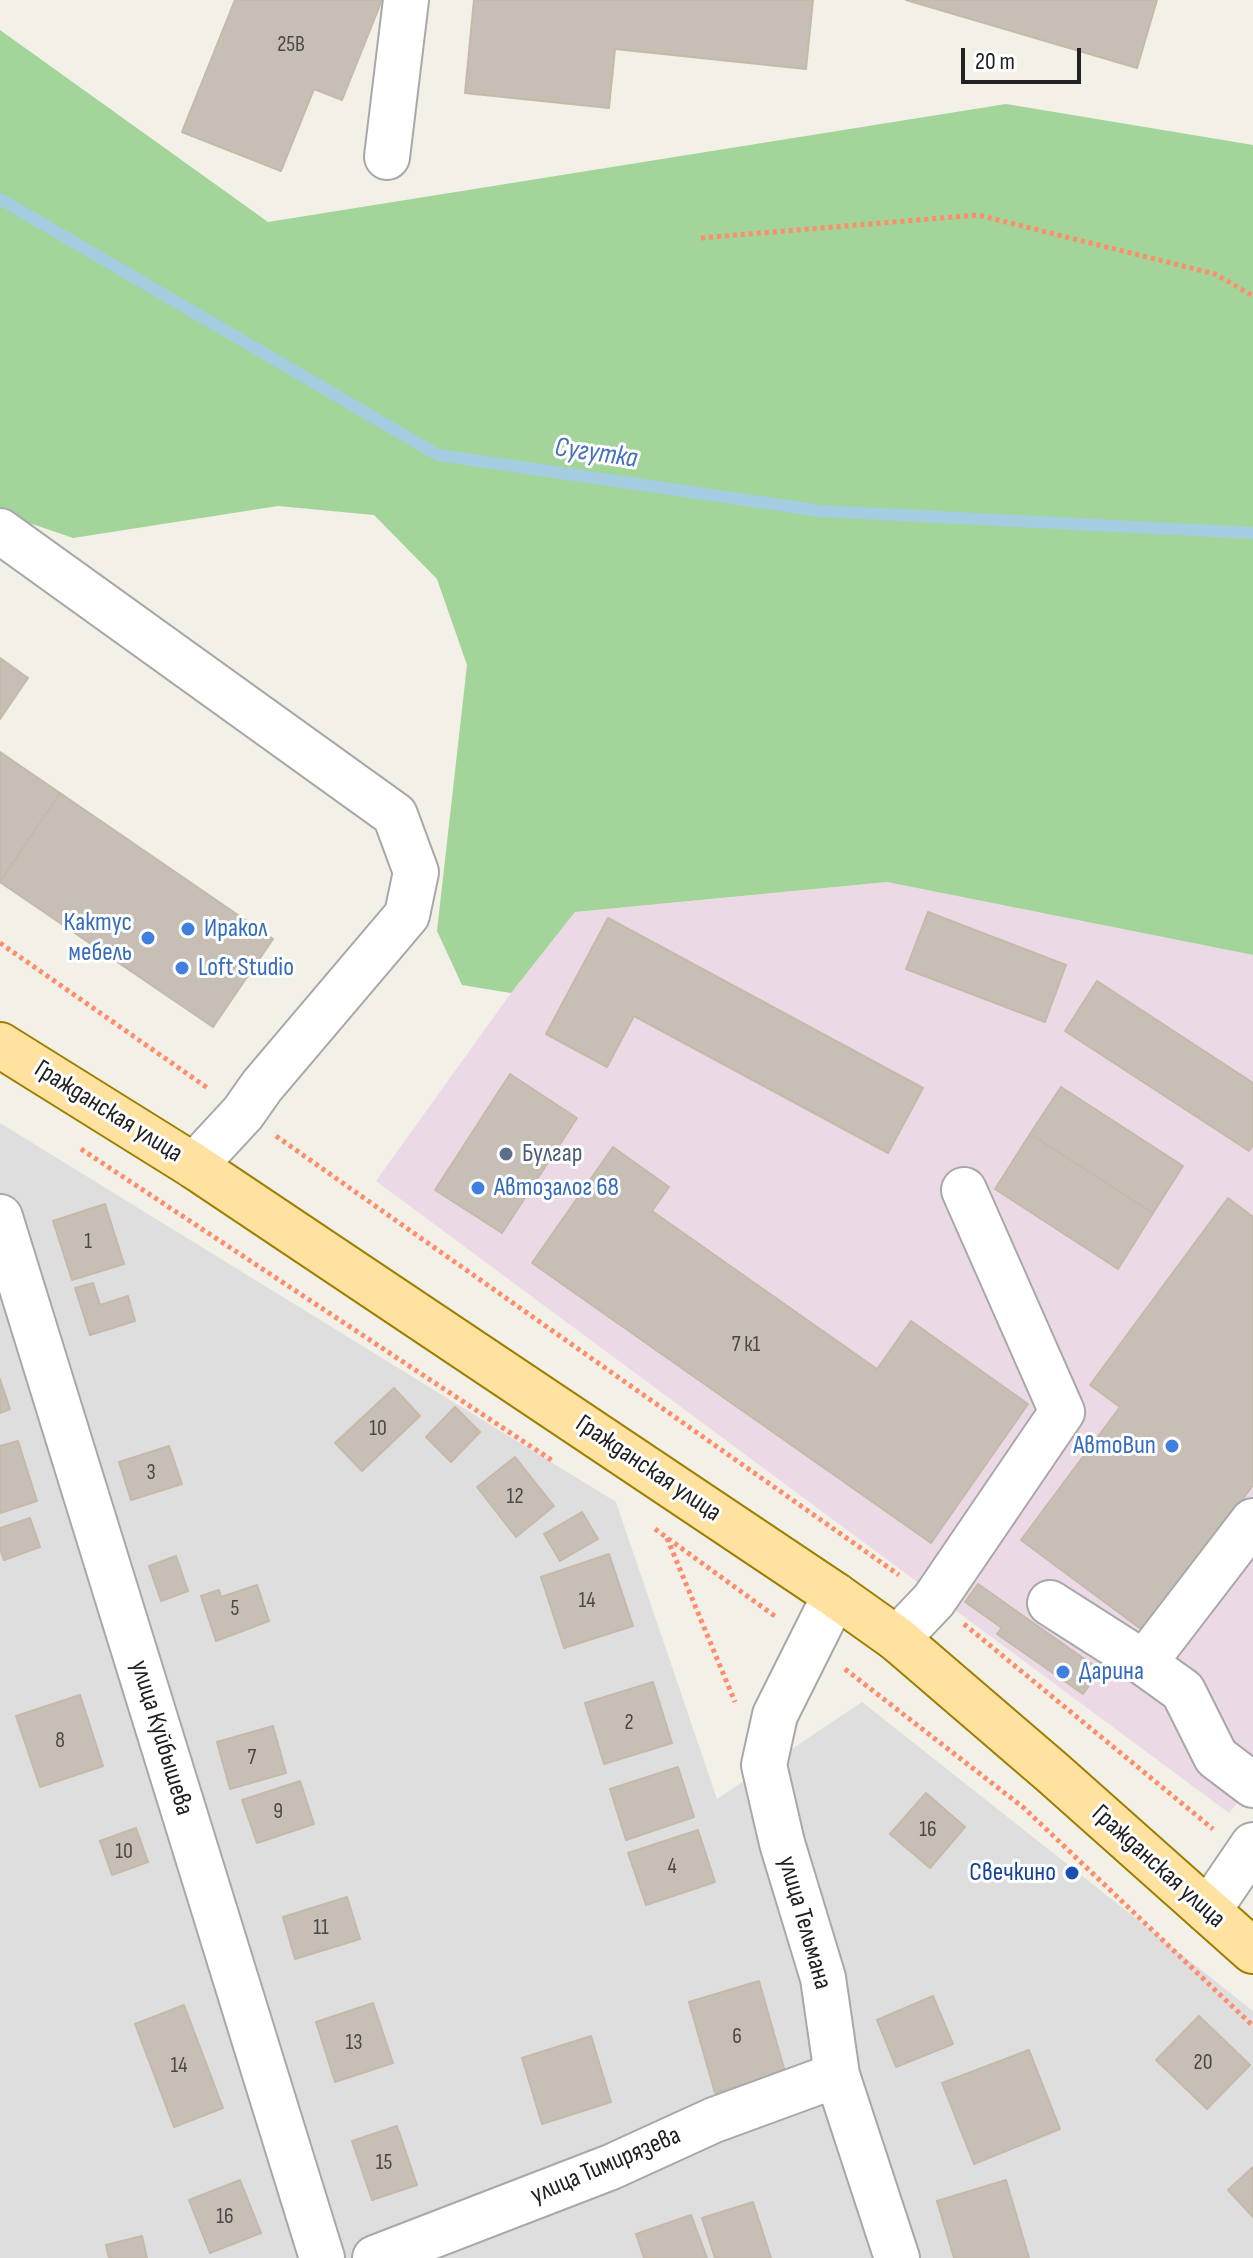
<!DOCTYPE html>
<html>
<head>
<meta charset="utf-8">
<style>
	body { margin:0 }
	#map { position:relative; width:1253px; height:2258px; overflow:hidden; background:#f2f0e7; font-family:"Sofia Sans Condensed",sans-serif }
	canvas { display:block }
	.scale { position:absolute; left:961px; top:48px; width:120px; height:36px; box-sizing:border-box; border:4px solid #212121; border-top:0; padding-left:10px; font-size:24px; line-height:28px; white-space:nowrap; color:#212121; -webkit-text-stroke:6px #fff; paint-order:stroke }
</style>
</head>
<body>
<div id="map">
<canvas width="1253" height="2258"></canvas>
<div class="scale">20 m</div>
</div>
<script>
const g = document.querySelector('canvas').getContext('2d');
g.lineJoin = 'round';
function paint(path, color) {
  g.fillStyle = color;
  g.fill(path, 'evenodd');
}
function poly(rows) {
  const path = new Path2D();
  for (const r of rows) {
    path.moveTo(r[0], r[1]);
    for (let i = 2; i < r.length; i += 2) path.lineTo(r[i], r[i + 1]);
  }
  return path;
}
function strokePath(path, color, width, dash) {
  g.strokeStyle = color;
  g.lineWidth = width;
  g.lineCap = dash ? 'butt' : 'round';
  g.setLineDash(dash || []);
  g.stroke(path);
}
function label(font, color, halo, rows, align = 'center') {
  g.font = font + ' "Sofia Sans Condensed",sans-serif';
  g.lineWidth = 6;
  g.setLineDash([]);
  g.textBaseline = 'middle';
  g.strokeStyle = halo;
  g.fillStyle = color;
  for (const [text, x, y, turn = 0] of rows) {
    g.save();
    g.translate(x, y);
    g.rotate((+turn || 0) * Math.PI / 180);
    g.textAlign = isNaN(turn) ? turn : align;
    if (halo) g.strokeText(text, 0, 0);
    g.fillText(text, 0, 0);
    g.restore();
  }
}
paint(poly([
	[0,1123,616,1502,717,1799,862,1702,1253,2011,1253,2258,0,2258]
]), '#dfdede');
paint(poly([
	[887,882,1253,955,1253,1784,1229,1813,376,1181,511,993,575,912]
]), '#ecd9e6');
paint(poly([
	[0,30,268,222,1006,104,1253,145,1253,955,887,882,575,912,511,993,462,985,437,931,467,665,437,579,374,515,278,506,73,538,0,513]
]), '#a3d499');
strokePath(poly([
	[0,199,438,455,821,511,1253,533]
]), '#a5cde2', 12);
const building = poly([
	[235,0,382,0,342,100,314,89,281,171,182,132,235,0],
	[474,0,813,0,806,69,615,49,609,108,465,93,474,0],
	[906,0,1157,0,1137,68,906,0],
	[0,658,28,678,0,719,0,658],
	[0,752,60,793,0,882,0,752],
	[60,793,273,939,213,1027,0,882,60,793],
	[928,912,1066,965,1045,1022,906,969,928,912],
	[608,918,923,1088,888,1153,634,1016,607,1067,546,1034,608,918],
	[1097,981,1253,1083,1253,1145,1249,1151,1065,1031,1097,981],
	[510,1074,577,1118,502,1233,435,1190,510,1074],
	[1061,1087,1183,1166,1153,1213,1030,1134,1061,1087],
	[1030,1134,1153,1213,1118,1269,995,1189,1030,1134],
	[613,1147,669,1187,652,1211,877,1369,911,1321,1028,1404,931,1543,532,1263,613,1147],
	[1228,1198,1253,1217,1253,1485,1145,1632,1021,1540,1120,1407,1090,1385,1228,1198],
	[105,1204,124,1264,72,1280,53,1221,105,1204],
	[93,1283,100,1305,128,1296,135,1321,90,1335,75,1288,93,1283],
	[0,1379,10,1409,0,1413,0,1379],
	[394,1388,420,1416,362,1471,335,1443,394,1388],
	[455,1407,480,1432,451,1462,426,1437,455,1407],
	[18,1441,37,1501,0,1513,0,1446,18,1441],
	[169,1446,182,1484,131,1500,119,1462,169,1446],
	[515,1457,554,1506,516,1537,477,1487,515,1457],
	[582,1512,598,1539,560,1561,544,1534,582,1512],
	[30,1518,40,1547,4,1560,0,1549,0,1528,30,1518],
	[609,1554,633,1626,564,1648,541,1577,609,1554],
	[176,1556,188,1591,161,1601,149,1566,176,1556],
	[978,1584,1100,1670,1083,1694,997,1634,1002,1628,965,1602,978,1584],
	[257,1585,269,1621,216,1641,201,1596,219,1590,221,1597,257,1585],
	[653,1682,672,1743,604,1764,585,1703,653,1682],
	[80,1695,103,1766,40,1787,16,1716,80,1695],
	[273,1726,286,1773,230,1789,217,1742,273,1726],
	[678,1767,694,1817,626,1840,610,1789,678,1767],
	[300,1781,314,1824,257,1843,242,1800,300,1781],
	[926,1793,965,1827,930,1868,890,1834,926,1793],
	[136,1828,148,1862,112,1875,100,1841,136,1828],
	[698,1830,715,1882,646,1905,628,1853,698,1830],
	[347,1897,360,1939,295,1959,283,1917,347,1897],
	[759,1981,785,2072,715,2093,689,2002,759,1981],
	[933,1996,953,2044,896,2067,877,2020,933,1996],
	[373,2003,393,2063,335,2082,316,2022,373,2003],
	[184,2005,223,2108,174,2127,135,2024,184,2005],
	[1199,2016,1250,2065,1207,2109,1156,2060,1199,2016],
	[591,2036,611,2102,542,2124,522,2058,591,2036],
	[1029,2050,1060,2129,974,2164,942,2083,1029,2050],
	[397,2126,417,2185,372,2200,352,2141,397,2126],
	[1253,2167,1253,2217,1228,2190,1253,2167],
	[240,2180,261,2233,210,2253,189,2200,240,2180],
	[1006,2180,1029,2258,954,2258,937,2201,1006,2180],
	[753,2202,771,2258,715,2258,702,2218,753,2202],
	[691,2215,707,2258,644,2258,636,2234,691,2215],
	[142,2236,147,2258,109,2258,106,2245,142,2236]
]);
paint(building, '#c7bfb6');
strokePath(building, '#c5b9a8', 2);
const minor = poly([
	[387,157,406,0],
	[0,531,395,815,416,872,407,915,262,1086,243,1113,194,1166],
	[0,1217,322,2258],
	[835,1595,775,1715,764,1765,782,1843,823,1978,837,2075,897,2258],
	[1050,1603,1144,1663,1253,1521],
	[897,1639,934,1600,1062,1412,964,1190],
	[1144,1663,1183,1691,1216,1757,1253,1785],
	[1208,1911,1253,1845],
	[375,2258,611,2167,714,2120,837,2075]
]);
const major = poly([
	[0,1045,194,1166,835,1595,897,1639,1053,1773,1253,1951]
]);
strokePath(minor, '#a8a8a8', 48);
strokePath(major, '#9e7e00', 48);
strokePath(poly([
	[701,238,978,215,1215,274,1253,296],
	[0,943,209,1089],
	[276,1136,899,1575],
	[81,1149,553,1461],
	[655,1529,776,1617],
	[667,1538,735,1702],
	[964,1624,1213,1829],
	[845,1669,1024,1808,1253,2026]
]), '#ff8d6b', 5, [4, 4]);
strokePath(minor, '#fff', 44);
strokePath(major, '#ffe29f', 44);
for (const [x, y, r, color] of [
	[188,929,8,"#3f7fe0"],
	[148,938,8,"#3f7fe0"],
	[182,968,8,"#3f7fe0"],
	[506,1154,8,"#5c6f8a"],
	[478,1188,8,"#3f7fe0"],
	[1172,1446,8,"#3f7fe0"],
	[1063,1672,8,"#3f7fe0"],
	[1072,1873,8,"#1a4fb4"]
]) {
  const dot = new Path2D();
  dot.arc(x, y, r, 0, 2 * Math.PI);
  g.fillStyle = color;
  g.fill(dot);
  strokePath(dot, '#fff', 3);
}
label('22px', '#4a4846', null, [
	["25В",291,45],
	["1",88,1242],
	["7 к1",746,1345],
	["10",378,1429],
	["3",151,1473],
	["12",515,1497],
	["14",587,1601],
	["5",235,1609],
	["2",629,1723],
	["8",60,1741],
	["7",252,1758],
	["9",278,1812],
	["16",928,1830],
	["10",124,1852],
	["4",672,1867],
	["11",321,1928],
	["6",737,2037],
	["13",354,2043],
	["20",1203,2063],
	["14",179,2066],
	["15",384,2163],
	["16",225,2217]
]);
label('26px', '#366cbe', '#fff', [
	["Кактус",132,923,"right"],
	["мебель",132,953,"right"],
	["Иракол",204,929],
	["Loft Studio",198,968],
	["Автозалог 68",494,1188],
	["АвтоВип",1156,1446,"right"],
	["Дарина",1079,1672]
], 'left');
label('26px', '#212121', '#fff', [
	["Гражданская улица",108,1112,32],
	["Гражданская улица",648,1469,34],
	["улица Куйбышева",161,1738,73],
	["Гражданская улица",1158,1867,42],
	["улица Тельмана",804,1923,74],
	["улица Тимирязева",606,2166,-23]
]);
label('26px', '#4e5e75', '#fff', [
	["Булгар",522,1154]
], 'left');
label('26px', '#164399', '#fff', [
	["Свечкино",1056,1873]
], 'right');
label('italic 28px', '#4571b9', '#fff', [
	["Сугутка",596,454,8]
]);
</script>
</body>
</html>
